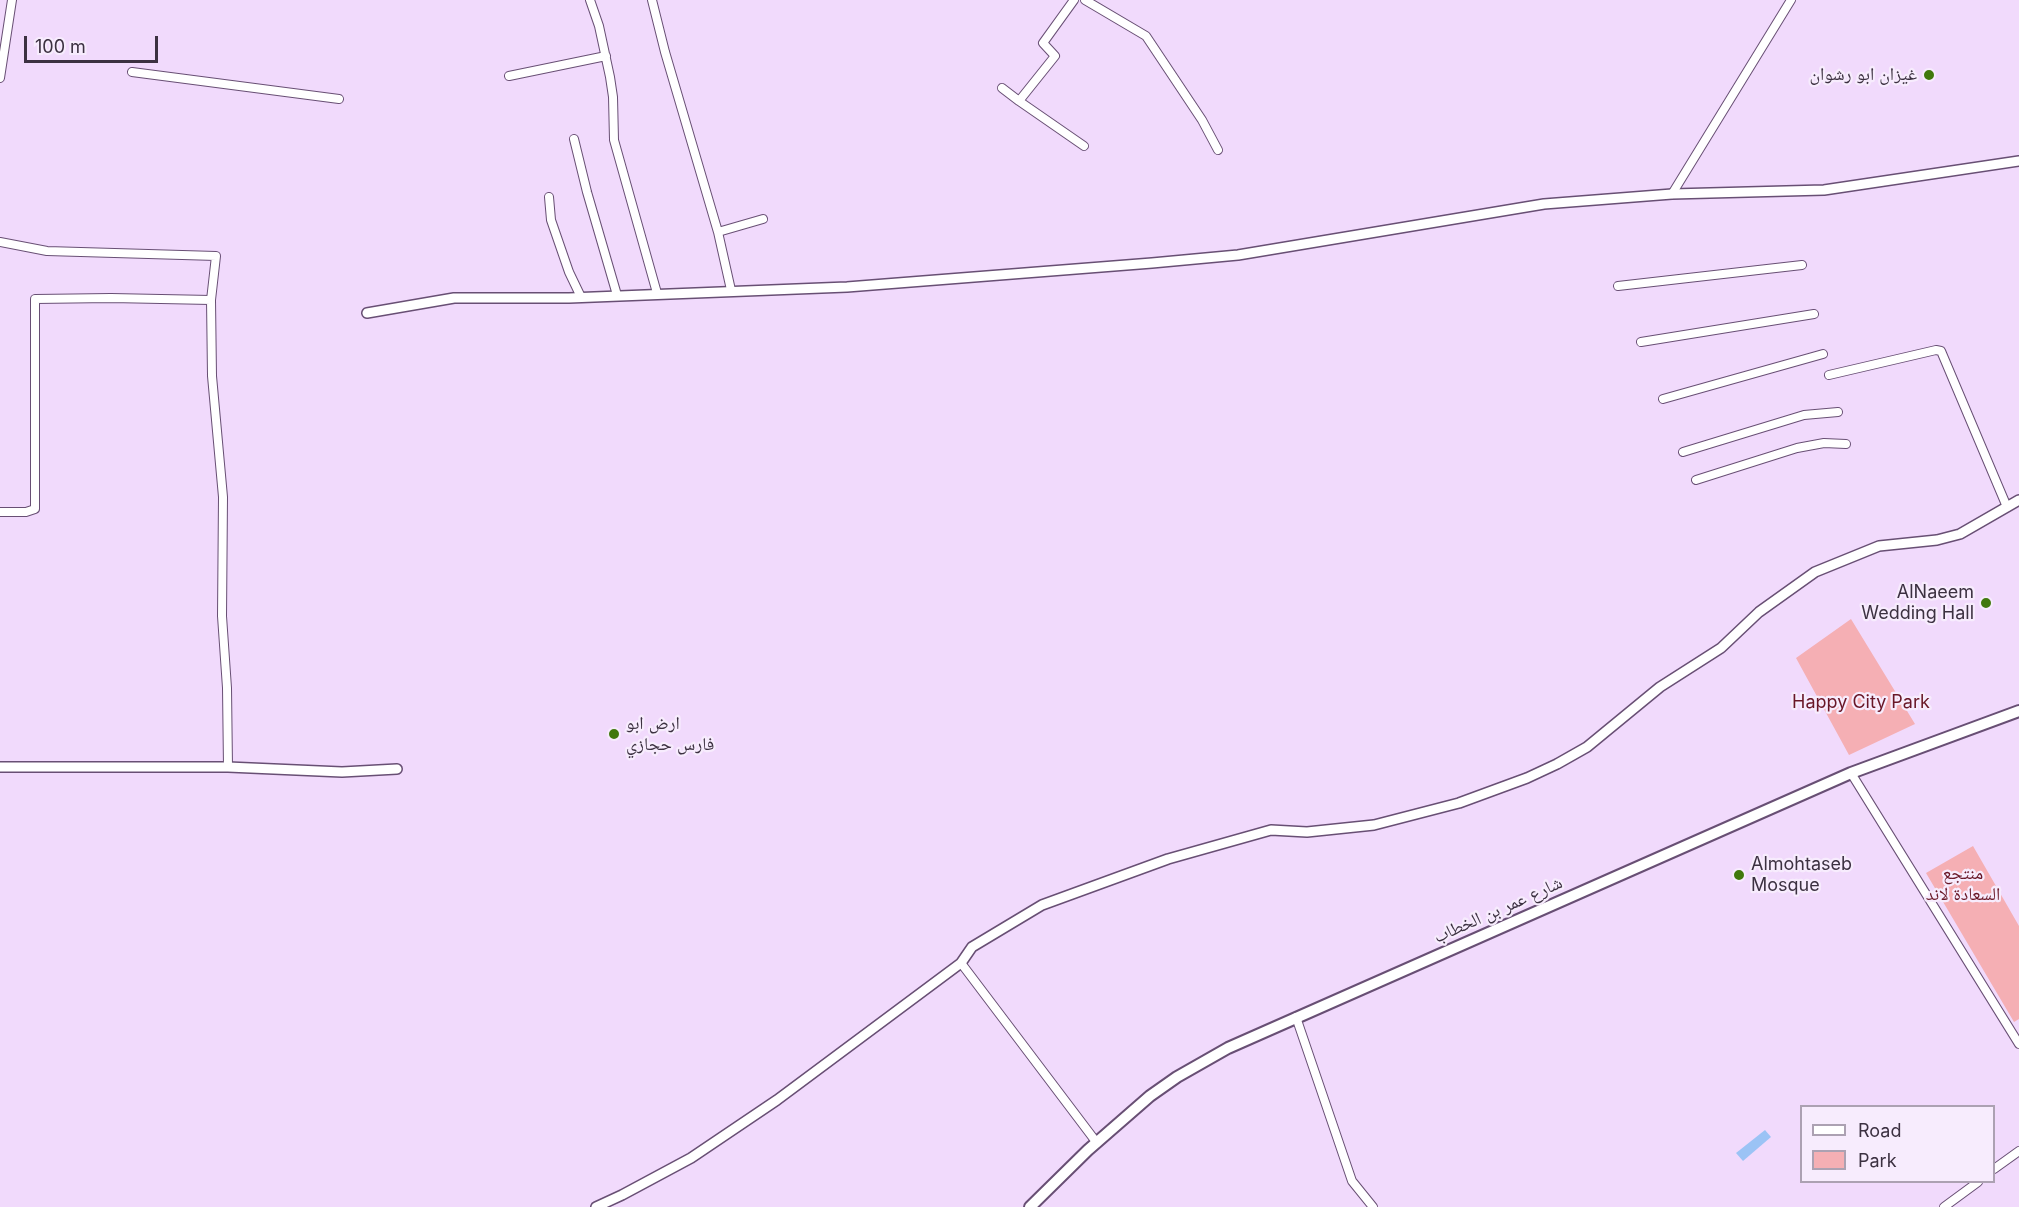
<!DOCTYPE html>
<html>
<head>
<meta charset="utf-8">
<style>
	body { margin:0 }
	#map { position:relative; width:2019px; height:1207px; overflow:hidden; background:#f1dafc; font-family:Inter,sans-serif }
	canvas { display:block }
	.legend { position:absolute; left:1800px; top:1105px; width:195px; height:78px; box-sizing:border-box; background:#f7ecfd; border:2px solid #aca1b2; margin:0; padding:8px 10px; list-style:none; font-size:18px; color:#3c3141 }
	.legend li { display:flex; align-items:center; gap:12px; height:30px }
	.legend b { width:30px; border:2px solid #aca1b2 }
	.scale { position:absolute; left:24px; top:36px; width:134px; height:27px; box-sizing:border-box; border:3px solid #3c3141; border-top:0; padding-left:8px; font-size:18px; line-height:21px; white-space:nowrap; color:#3c3141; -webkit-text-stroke:4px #f7ecfd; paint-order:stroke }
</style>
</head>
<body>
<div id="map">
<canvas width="2019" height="1207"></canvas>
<ul class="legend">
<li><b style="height:8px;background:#fff"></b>Road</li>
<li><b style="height:16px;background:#f5afb4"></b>Park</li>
</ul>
<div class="scale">100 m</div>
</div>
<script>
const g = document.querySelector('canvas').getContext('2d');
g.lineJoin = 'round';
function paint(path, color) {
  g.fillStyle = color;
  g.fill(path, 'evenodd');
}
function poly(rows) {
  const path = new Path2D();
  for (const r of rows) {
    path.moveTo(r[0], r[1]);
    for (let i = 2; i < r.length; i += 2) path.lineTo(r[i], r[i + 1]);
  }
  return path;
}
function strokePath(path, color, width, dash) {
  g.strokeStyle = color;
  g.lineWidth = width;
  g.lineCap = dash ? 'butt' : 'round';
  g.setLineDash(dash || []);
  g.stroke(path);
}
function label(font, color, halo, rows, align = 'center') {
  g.font = font + ' Inter,"Noto Naskh Arabic",sans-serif';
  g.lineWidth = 4.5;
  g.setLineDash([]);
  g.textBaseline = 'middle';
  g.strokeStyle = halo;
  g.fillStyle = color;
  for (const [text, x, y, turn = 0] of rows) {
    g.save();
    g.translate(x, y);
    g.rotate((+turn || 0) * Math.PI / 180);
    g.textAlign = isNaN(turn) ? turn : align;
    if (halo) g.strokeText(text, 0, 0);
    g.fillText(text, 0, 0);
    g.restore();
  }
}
paint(poly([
	[1851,619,1915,724,1849,755,1796,658],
	[1973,846,2019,926,2019,1019,2014,1022,1926,873]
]), '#f5afb4');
paint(poly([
	[1765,1130,1771,1137,1743,1161,1736,1153]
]), '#9bc3f5');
const minor = poly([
	[590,0,599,26,610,77,613,97,614,140,657,293],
	[652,0,665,52,718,232,731,290],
	[1085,0,1146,36,1202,120,1218,150],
	[132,72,339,99],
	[509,76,606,56],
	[0,78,12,0],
	[1002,88,1019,101,1055,56,1043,43,1074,0],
	[1019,101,1084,146],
	[574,139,587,192,617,295],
	[1672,194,1791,0],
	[549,197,551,220,569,272,581,297],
	[718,232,763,219],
	[0,242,47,251,216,256,211,300,212,376,223,497,222,616,227,688,228,767],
	[1618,286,1802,265],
	[1641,342,1814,314],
	[1829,375,1936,350,1941,351,2007,507],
	[1663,399,1823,354],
	[1683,452,1804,415,1838,412],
	[1696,480,1797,448,1824,443,1846,444],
	[0,512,26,512,35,509,35,299,111,298,211,300],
	[1851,773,2019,1044],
	[961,963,1097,1143],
	[1296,1017,1352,1181,1373,1207],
	[1994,1169,2019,1151],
	[1944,1207,1978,1182]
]);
const tertiary = poly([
	[367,313,454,298,569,298,847,287,1152,263,1238,255,1544,204,1672,194,1824,190,2019,161],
	[0,767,228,767,342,772,397,769],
	[596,1207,622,1195,691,1158,777,1100,961,963,972,947,1042,905,1168,859,1271,830,1307,832,1374,825,1459,803,1527,778,1557,764,1587,747,1660,687,1721,648,1759,612,1815,572,1879,546,1937,540,1960,534,2019,500]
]);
const secondary = poly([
	[1030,1207,1088,1150,1150,1096,1177,1077,1228,1048,1851,773,2019,711]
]);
strokePath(minor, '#684f74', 10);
strokePath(tertiary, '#684f74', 12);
strokePath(secondary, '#684f74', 14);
strokePath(minor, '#fff', 8);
strokePath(tertiary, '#fff', 9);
strokePath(secondary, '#fff', 10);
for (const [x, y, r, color] of [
	[1929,75,6,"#41790d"],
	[1986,603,6,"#41790d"],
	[614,734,6,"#41790d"],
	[1739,875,6,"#41790d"]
]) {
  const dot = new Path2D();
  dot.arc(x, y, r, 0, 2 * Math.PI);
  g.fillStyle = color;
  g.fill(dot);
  strokePath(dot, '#f7ecfd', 2);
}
label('18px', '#3c3141', '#f7ecfd', [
	["غيزان ابو رشوان",1917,75],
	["AlNaeem",1974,593],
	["Wedding Hall",1974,614],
	["ارض ابو",626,724,"left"],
	["فارس حجازي",626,745,"left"],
	["Almohtaseb",1751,865,"left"],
	["Mosque",1751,886,"left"]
], 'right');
label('18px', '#691727', '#f7ecfd', [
	["Happy City Park",1861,703],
	["منتجع",1963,874],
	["السعادة لاند",1963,895]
]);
label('18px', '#3c3141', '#f7ecfd', [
	["شارع عمر بن الخطاب",1498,910,-24]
]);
</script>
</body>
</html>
